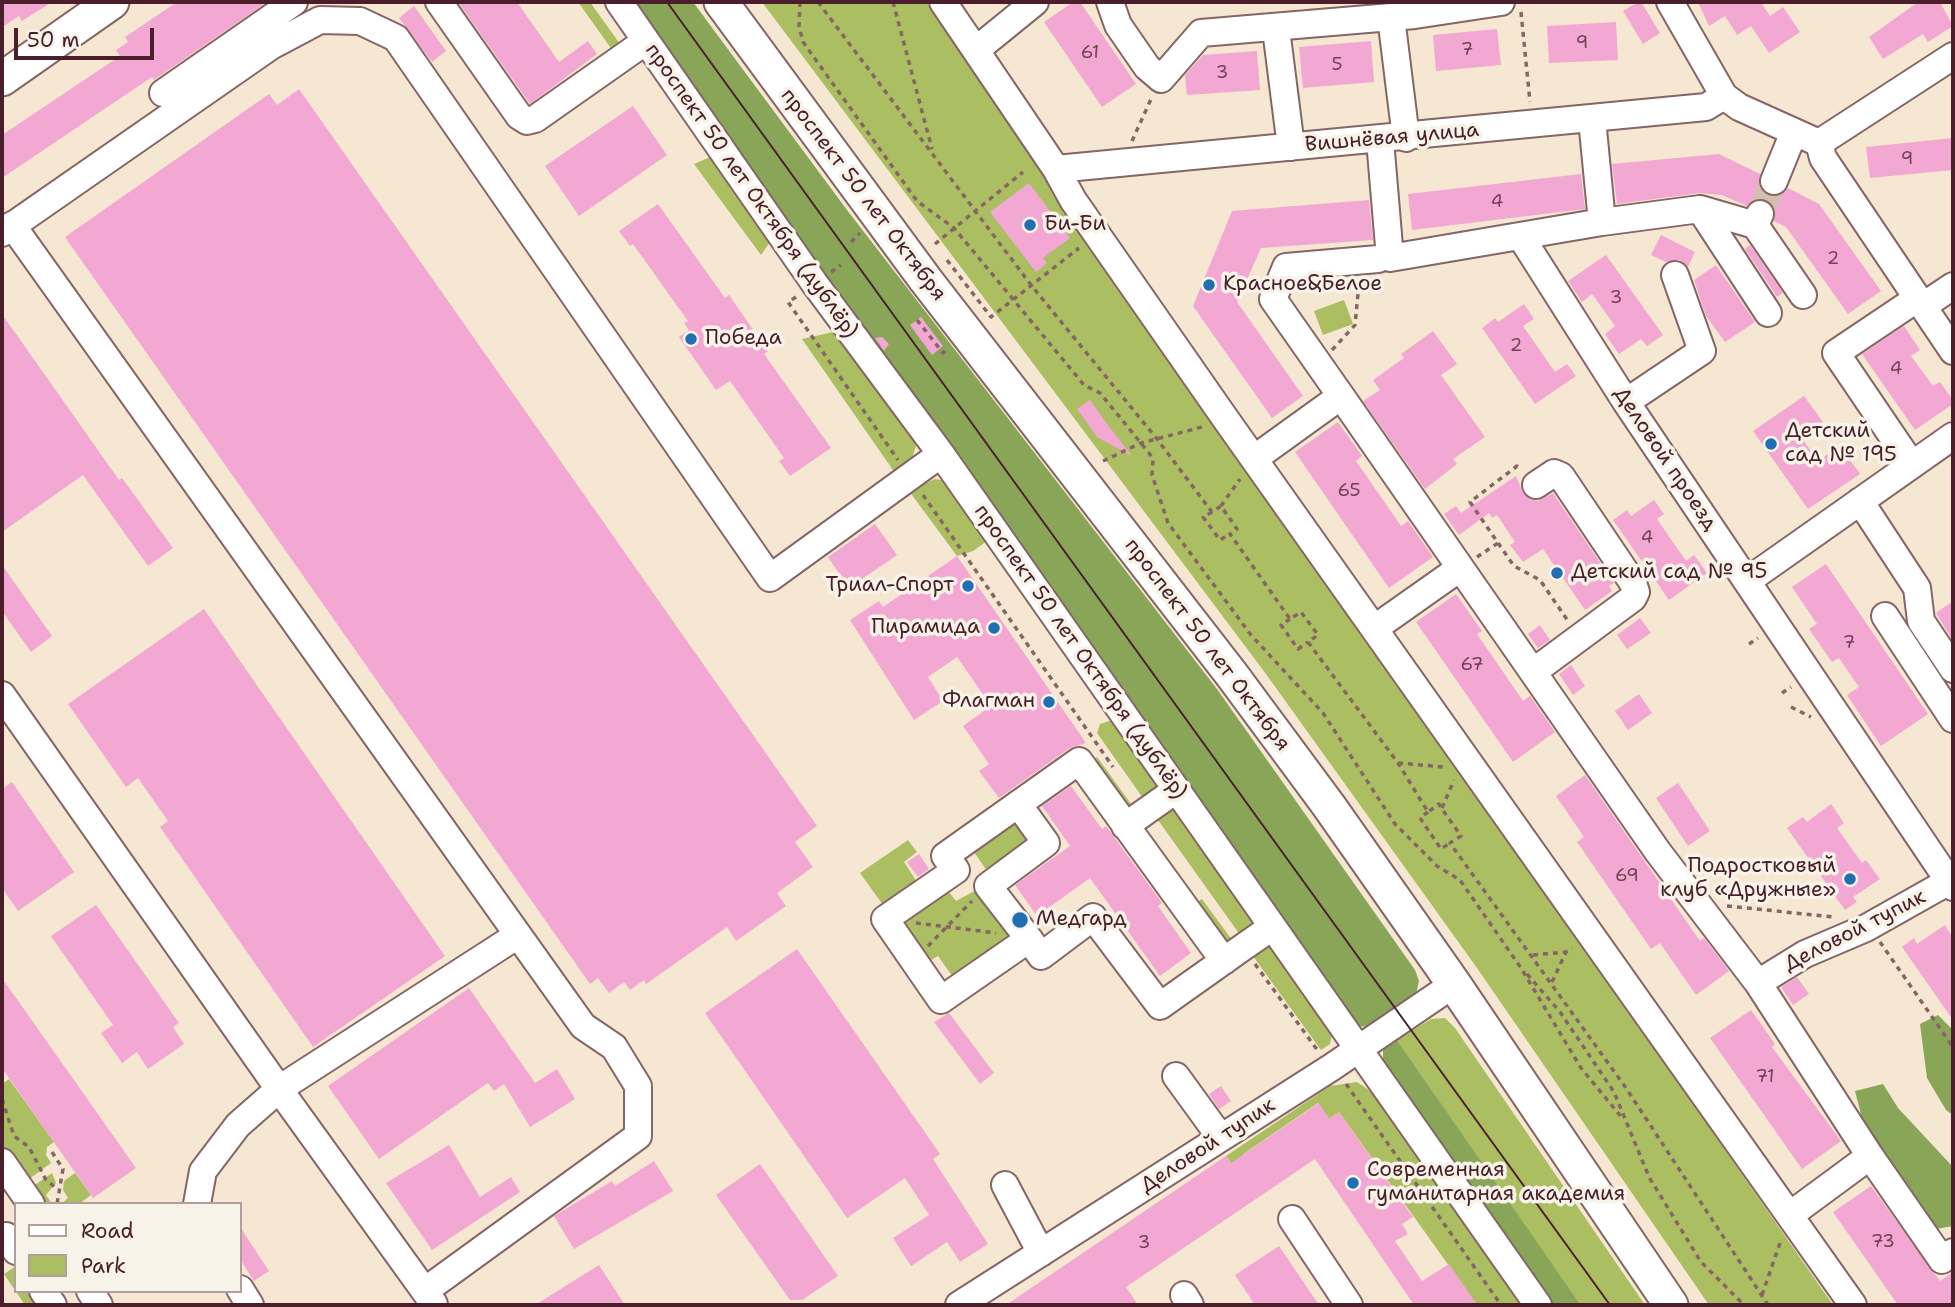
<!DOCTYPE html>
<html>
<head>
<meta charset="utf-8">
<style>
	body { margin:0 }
	#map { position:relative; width:1955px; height:1307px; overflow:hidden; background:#f5e7d2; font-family:"Shantell Sans",sans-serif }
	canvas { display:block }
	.frame { position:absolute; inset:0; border:4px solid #4a1f2b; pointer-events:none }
	.legend { position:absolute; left:14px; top:1202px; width:228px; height:91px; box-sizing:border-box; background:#f7f3e8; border:2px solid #b29e9c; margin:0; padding:9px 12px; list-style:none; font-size:21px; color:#4a1f2b }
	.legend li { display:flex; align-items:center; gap:14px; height:35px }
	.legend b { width:35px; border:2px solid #b29e9c }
	.scale { position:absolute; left:14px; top:28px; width:140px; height:32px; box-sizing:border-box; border:4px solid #4a1f2b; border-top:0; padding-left:9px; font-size:21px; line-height:24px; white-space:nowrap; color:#4a1f2b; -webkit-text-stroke:5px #f7f3e8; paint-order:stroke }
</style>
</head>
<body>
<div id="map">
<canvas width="1955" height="1307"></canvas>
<div class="frame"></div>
<ul class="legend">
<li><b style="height:9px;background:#fff"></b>Road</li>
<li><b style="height:19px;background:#abbe62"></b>Park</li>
</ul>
<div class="scale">50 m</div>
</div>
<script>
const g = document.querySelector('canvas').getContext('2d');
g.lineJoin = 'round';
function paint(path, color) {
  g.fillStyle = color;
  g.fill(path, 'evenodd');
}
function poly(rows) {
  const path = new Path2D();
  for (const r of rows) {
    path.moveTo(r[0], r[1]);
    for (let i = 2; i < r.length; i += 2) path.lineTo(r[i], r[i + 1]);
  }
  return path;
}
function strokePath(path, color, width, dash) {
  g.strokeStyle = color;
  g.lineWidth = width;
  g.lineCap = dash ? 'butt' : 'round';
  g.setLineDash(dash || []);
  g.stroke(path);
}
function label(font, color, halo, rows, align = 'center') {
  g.font = font + ' "Shantell Sans",sans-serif';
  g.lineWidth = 7;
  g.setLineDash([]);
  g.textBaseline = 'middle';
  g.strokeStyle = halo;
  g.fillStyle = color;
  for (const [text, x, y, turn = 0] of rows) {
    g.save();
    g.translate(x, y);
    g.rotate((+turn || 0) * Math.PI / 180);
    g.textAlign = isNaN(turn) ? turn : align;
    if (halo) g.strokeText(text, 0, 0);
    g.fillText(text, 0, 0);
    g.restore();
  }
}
paint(poly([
	[578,2,590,2,620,44,613,51],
	[762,2,926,2,1833,1305,1709,1305,1477,968,1266,674],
	[710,157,716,158,770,242,761,255,694,164],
	[1344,300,1353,324,1323,335,1314,311],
	[833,332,846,336,914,432,916,446,912,458,895,473,802,339],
	[935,479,947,481,990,539,973,551,957,556,909,491],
	[1109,721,1120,723,1162,785,1145,801,1097,733,1100,724],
	[1097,757,1134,808,1127,813,1087,764],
	[1174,802,1259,922,1243,939,1153,813],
	[1015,821,1030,841,987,871,974,852,975,843],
	[908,840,917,852,904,862,919,885,883,905,860,873],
	[944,886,956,901,980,888,1014,930,1009,944,955,980,938,956,923,965,899,916],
	[1202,899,1235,944,1228,950,1192,906],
	[1271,943,1333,1027,1330,1044,1321,1050,1250,952],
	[1445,1018,1455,1028,1645,1305,1577,1305,1578,1303,1397,1040,1431,1019],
	[9,1079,54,1142,47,1147,46,1155,51,1163,25,1182,2,1148,2,1084],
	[1357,1082,1372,1092,1524,1305,1477,1305,1339,1112,1329,1119,1318,1103,1245,1153,1234,1167,1226,1156,1330,1086],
	[52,1173,56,1183,46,1195,52,1204,39,1204,29,1189],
	[75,1173,91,1195,79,1204,61,1204,68,1198,63,1190,64,1181],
	[16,1266,16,1291,32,1291,42,1305,25,1305,4,1274]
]), '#abbe62');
paint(poly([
	[631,2,693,2,847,210,1217,689,1415,970,1419,981,1416,994,1368,1027,1358,1026],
	[1938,1015,1953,1030,1953,1115,1946,1110,1927,1078,1920,1024],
	[1397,1040,1579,1303,1577,1305,1551,1305,1383,1063,1383,1050],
	[1883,1084,1898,1108,1953,1167,1953,1226,1936,1229,1863,1122,1855,1091]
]), '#88a558');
paint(poly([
	[2,2,52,2,22,21,19,16,2,27],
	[177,2,267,2,154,80,152,77,2,178,2,135,120,56,116,50,128,42,125,37],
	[458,2,517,2,559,62,588,41,597,54,530,104],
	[1073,2,1080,2,1136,84,1102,107,1044,22],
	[1638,2,1641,2,1660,33,1643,44,1623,11],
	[1698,2,1761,2,1770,16,1783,7,1800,32,1769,53,1751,26,1737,35,1725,16,1709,26],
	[1918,2,1940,2,1953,26,1928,42,1923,34,1883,59,1869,37],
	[414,6,446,51,432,62,399,18],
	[1616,22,1618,60,1549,63,1547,26],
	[1497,29,1501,65,1436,71,1433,35],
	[1371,41,1374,82,1303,88,1299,47],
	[1257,51,1260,90,1187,95,1185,75,1203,55],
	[299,89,817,826,795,842,813,867,777,893,786,906,736,941,727,927,646,984,644,980,630,990,624,982,609,993,598,978,590,984,65,237,269,94,277,105],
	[633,106,667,155,579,216,545,166],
	[1953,138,1953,170,1870,178,1866,147],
	[1719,154,1760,174,1759,184,1767,195,1777,196,1788,188,1819,204,1881,291,1848,314,1786,227,1774,221,1773,205,1766,199,1758,198,1747,206,1722,195,1700,193,1617,204,1612,164],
	[1581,174,1585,209,1412,230,1408,194],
	[1029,183,1070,238,1043,258,1047,263,1036,272,990,212],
	[1369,200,1373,240,1261,248,1237,302,1303,396,1272,418,1193,306,1232,211],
	[658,204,725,298,729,295,768,351,764,354,831,448,790,476,779,461,784,458,730,381,716,390,679,337,689,330,684,323,688,321,633,244,630,246,619,231],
	[1661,235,1695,252,1688,267,1679,260,1666,262,1651,255],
	[1750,245,1783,293,1777,297,1745,249],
	[1606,255,1663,335,1647,346,1641,339,1619,354,1605,334,1615,326,1592,294,1582,302,1568,281],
	[1716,265,1755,322,1725,342,1706,316,1694,280],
	[1524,304,1534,319,1523,326,1555,372,1567,364,1576,376,1535,404,1482,328,1495,318,1498,322],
	[2,314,119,480,122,478,173,548,148,566,83,475,2,532],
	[921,317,943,346,932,355,910,325],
	[1904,326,1920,350,1911,356,1933,386,1940,382,1953,400,1953,404,1915,430,1862,354],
	[1433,331,1457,364,1441,375,1485,437,1453,459,1457,464,1425,489,1363,401,1380,390,1373,380,1404,358,1401,354],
	[882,337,889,344,884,351,875,338],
	[1804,396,1823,422,1801,437,1818,461,1840,446,1860,474,1808,509,1753,431],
	[1090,400,1107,424,1132,456,1097,437,1077,409],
	[1338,422,1362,456,1356,461,1401,526,1408,521,1433,557,1389,588,1295,452],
	[1516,476,1523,493,1530,499,1538,501,1553,493,1614,583,1609,586,1612,591,1585,610,1543,549,1523,562,1510,545,1515,542,1497,515,1492,518,1489,513,1459,535,1444,514,1456,506,1461,513],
	[1654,500,1664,514,1657,519,1686,561,1694,555,1707,573,1669,600,1613,520,1627,510,1631,516],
	[875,524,897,555,849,588,828,557],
	[957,556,1086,743,1070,748,999,798,979,771,989,764,963,726,991,706,957,657,928,677,943,701,914,720,850,620,879,601,883,607],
	[1826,564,1928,714,1881,746,1847,695,1859,687,1839,658,1832,662,1809,629,1817,624,1792,587],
	[2,565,52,636,31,652,2,611],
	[1456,594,1482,631,1477,634,1523,701,1530,696,1555,732,1513,762,1416,622],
	[1953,601,1953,641,1936,613],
	[204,609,445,956,313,1047,160,827,168,821,138,778,126,787,68,704],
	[1640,618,1651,633,1627,649,1617,635],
	[1540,625,1550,640,1538,648,1528,634],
	[1571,665,1585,686,1573,695,1559,674],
	[1639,694,1652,713,1628,730,1615,711],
	[1585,775,1700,941,1704,938,1729,971,1696,995,1660,943,1651,949,1577,842,1584,837,1556,796],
	[12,782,74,872,18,911,2,888,2,789],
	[1678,783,1710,831,1688,846,1656,798],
	[1071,786,1102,829,1106,826,1162,903,1158,906,1191,953,1160,976,1090,878,1037,916,1015,885,1070,846,1042,806],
	[1831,804,1844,823,1837,828,1862,863,1866,860,1880,879,1853,897,1857,902,1845,910,1787,828,1803,817,1807,822],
	[919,854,929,869,918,877,907,862],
	[96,905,179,1023,173,1027,184,1044,148,1069,137,1052,122,1063,101,1033,113,1025,51,936],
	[1945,925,1953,938,1953,1020,1902,947,1914,938,1917,944],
	[797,949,940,1154,933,1159,988,1244,960,1262,947,1242,911,1266,893,1238,929,1215,905,1178,847,1218,705,1013],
	[1797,977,1809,994,1793,1005,1781,987],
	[2,978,136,1168,93,1198,2,1068],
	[469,988,535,1083,557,1069,575,1099,530,1127,504,1084,494,1091,488,1083,379,1159,328,1086],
	[1751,1010,1775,1044,1772,1047,1841,1141,1802,1169,1710,1038],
	[949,1013,994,1073,980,1084,934,1022],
	[1221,1086,1231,1101,1219,1109,1209,1094],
	[1319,1103,1329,1119,1339,1112,1413,1217,1402,1224,1408,1234,1395,1241,1422,1281,1449,1264,1477,1305,1414,1305,1315,1159,1126,1287,1138,1305,1006,1305,1226,1156,1231,1163],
	[449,1145,480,1197,511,1177,520,1192,432,1250,386,1183],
	[654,1161,673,1191,574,1249,554,1216,612,1181,615,1186],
	[760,1164,838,1276,802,1300,790,1300,716,1195],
	[1871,1186,1940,1281,1953,1272,1953,1305,1898,1305,1833,1212],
	[240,1227,269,1271,254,1281,240,1259],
	[1279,1246,1319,1305,1255,1305,1235,1275],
	[599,1265,625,1305,535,1305]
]), '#f3a8d3');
strokePath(poly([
	[1760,214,1774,181]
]), '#d3bfb1', 26, [26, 13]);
const minor = poly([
	[439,2,519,116,527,121,535,119,646,41],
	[619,2,815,284,941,454,1538,1305],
	[943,2,1056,169,1073,200,1227,421,1853,1305],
	[1110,2,1118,25,1147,67,1161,79,1201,33,1415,15,1501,2],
	[1670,2,1724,96,1739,107,1819,143],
	[1391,17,1406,138],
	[1276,29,1291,147],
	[976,50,1035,2],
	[163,93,294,2],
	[1592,119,1602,222],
	[1380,140,1390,258,1602,222,1700,209,1755,225,1760,214],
	[1819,143,1823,158,1953,351],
	[1819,143,1953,56],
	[1056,169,1706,107,1724,96],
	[1774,181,1794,132],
	[1700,209,1768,313],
	[12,225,583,1026,614,1047,638,1086,638,1136,426,1290],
	[1755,225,1803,295],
	[2,233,271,46,320,20,360,21,396,38,770,578,941,454],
	[1521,237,1626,402,1953,887],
	[1923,306,1953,286],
	[1341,396,1658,852,1758,983,1870,1156,1790,1215],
	[1626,402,1702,351,1675,275],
	[1255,458,1341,396,1273,299,1286,267,1378,259],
	[1912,465,1836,353,1918,298],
	[1860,501,1917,588,1921,621,1953,669],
	[1747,581,1953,436],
	[1885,616,1953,719],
	[1375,628,1460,568],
	[1533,672,1633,598,1636,592,1633,583,1561,476,1554,473,1536,485],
	[2,695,279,1089,518,935],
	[1018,804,1046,843,988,886,1029,939],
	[1125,826,1176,790],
	[1224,961,1079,761,945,856,956,870,885,919,941,1000,1029,939,1041,956,1093,917,1160,1006,1239,950,1272,927],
	[1758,983,1805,954,1866,928,1953,879],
	[1176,1076,1221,1138],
	[1870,1156,1942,1260,1953,1252],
	[2,1162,31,1204],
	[1005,1185,1041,1253],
	[197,1204,203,1171,238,1125,279,1089,434,1304],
	[1292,1219,1349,1305],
	[6,1236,16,1251],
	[240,1289,250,1305],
	[43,1291,53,1305],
	[90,1291,99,1305],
	[1184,1295,1190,1305],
	[959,1305,1332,1067,1454,984]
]);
const major = poly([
	[721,2,925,279,1232,675,1329,806,1454,984,1671,1305],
	[2,79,112,2]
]);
strokePath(minor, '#866565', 30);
strokePath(major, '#866565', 37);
strokePath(poly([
	[800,2,799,26,803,42,917,201,954,228,1084,385,1100,393,1149,453,1153,459,1152,475,1168,523,1251,635,1323,713,1395,824,1437,866,1460,880,1521,968,1581,1068,1623,1119],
	[818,2,1031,285,1157,439,1212,512,1221,506,1237,529,1230,534,1290,619,1301,612,1318,635,1308,642,1398,763,1428,812,1439,804,1442,809,1461,836,1450,843,1626,1088,1768,1305],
	[893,2,932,149],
	[1521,12,1530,102],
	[1132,141,1152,97],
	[851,242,860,233],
	[935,244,1023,172],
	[947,260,991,317,1079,248],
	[831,272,841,265],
	[796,297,788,302,898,460],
	[917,320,943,353,947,348],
	[1332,350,1355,325,1359,283],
	[1103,461,1141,443,1206,426],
	[923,495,1113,767],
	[1221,506,1240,479],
	[1212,512,1203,517,1220,540,1230,534],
	[1498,543,1514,566,1540,580,1568,621],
	[1477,557,1498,543,1470,502,1517,466,1521,470],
	[1290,619,1281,625,1298,649,1308,642],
	[1749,644,1758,638],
	[1782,693,1791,687],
	[1791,707,1811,717],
	[1398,763,1444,767],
	[1442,808,1454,780],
	[1428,812,1420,818,1441,849,1450,843],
	[1727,906,1834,917],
	[916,923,996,933],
	[1880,942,1953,1047],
	[928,946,972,901],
	[1533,955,1566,952,1572,948],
	[1255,964,1318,1051],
	[1527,974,1560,1012,1614,1092,1649,1177,1701,1262,1744,1305],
	[1552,982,1566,952],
	[1346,1084,1501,1305],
	[2,1099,14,1136,29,1147,46,1180,59,1190],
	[52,1152,63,1169,57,1204],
	[1762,1295,1781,1240]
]), '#866565', 3.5, [5, 5]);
strokePath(minor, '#fff', 26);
strokePath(major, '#fff', 33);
strokePath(poly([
	[667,2,1610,1305]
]), '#4a1f2b', 2);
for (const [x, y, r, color] of [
	[1030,225,7,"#1f6fb2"],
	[1209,285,7,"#1f6fb2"],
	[691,339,7,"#1f6fb2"],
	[1771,444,7,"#1f6fb2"],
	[1557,573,7,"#1f6fb2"],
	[968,586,7,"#1f6fb2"],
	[994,628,7,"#1f6fb2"],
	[1049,702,7,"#1f6fb2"],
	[1850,879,7,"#1f6fb2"],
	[1020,920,9,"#1f6fb2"],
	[1353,1183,7,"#1f6fb2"]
]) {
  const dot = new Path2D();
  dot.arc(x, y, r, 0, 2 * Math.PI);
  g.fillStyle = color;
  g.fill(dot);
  strokePath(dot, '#f7f3e8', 2.5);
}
label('18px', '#744155', null, [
	["9",1582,43],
	["7",1467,50],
	["61",1090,53],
	["5",1337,65],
	["3",1222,73],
	["9",1907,159],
	["4",1497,202],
	["2",1833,259],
	["3",1616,298],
	["2",1516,346],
	["4",1896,369],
	["65",1349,491],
	["4",1647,538],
	["7",1849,643],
	["67",1472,665],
	["69",1627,876],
	["71",1765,1077],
	["73",1883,1242],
	["3",1144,1243]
]);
label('21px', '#4a1f2b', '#f7f3e8', [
	["Вишнёвая улица",1392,138,-5],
	["проспект 50 лет Октября (дублёр)",751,191,55],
	["проспект 50 лет Октября",863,195,53],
	["Деловой проезд",1665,459,56],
	["проспект 50 лет Октября",1207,645,53],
	["проспект 50 лет Октября (дублёр)",1080,652,55],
	["Деловой тупик",1855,931,-27],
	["Деловой тупик",1208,1146,-33]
]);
label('21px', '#4a1f2b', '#f7f3e8', [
	["Би-Би",1044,225],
	["Красное&Белое",1223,285],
	["Победа",705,339],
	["Детский",1785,432],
	["сад № 195",1785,456],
	["Детский сад № 95",1571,573],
	["Триал-Спорт",954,586,"right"],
	["Пирамида",980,628,"right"],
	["Флагман",1035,702,"right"],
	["Подростковый",1836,867,"right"],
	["клуб «Дружные»",1836,891,"right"],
	["Медгард",1036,920],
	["Современная",1367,1171],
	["гуманитарная академия",1367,1195]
], 'left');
</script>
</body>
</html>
